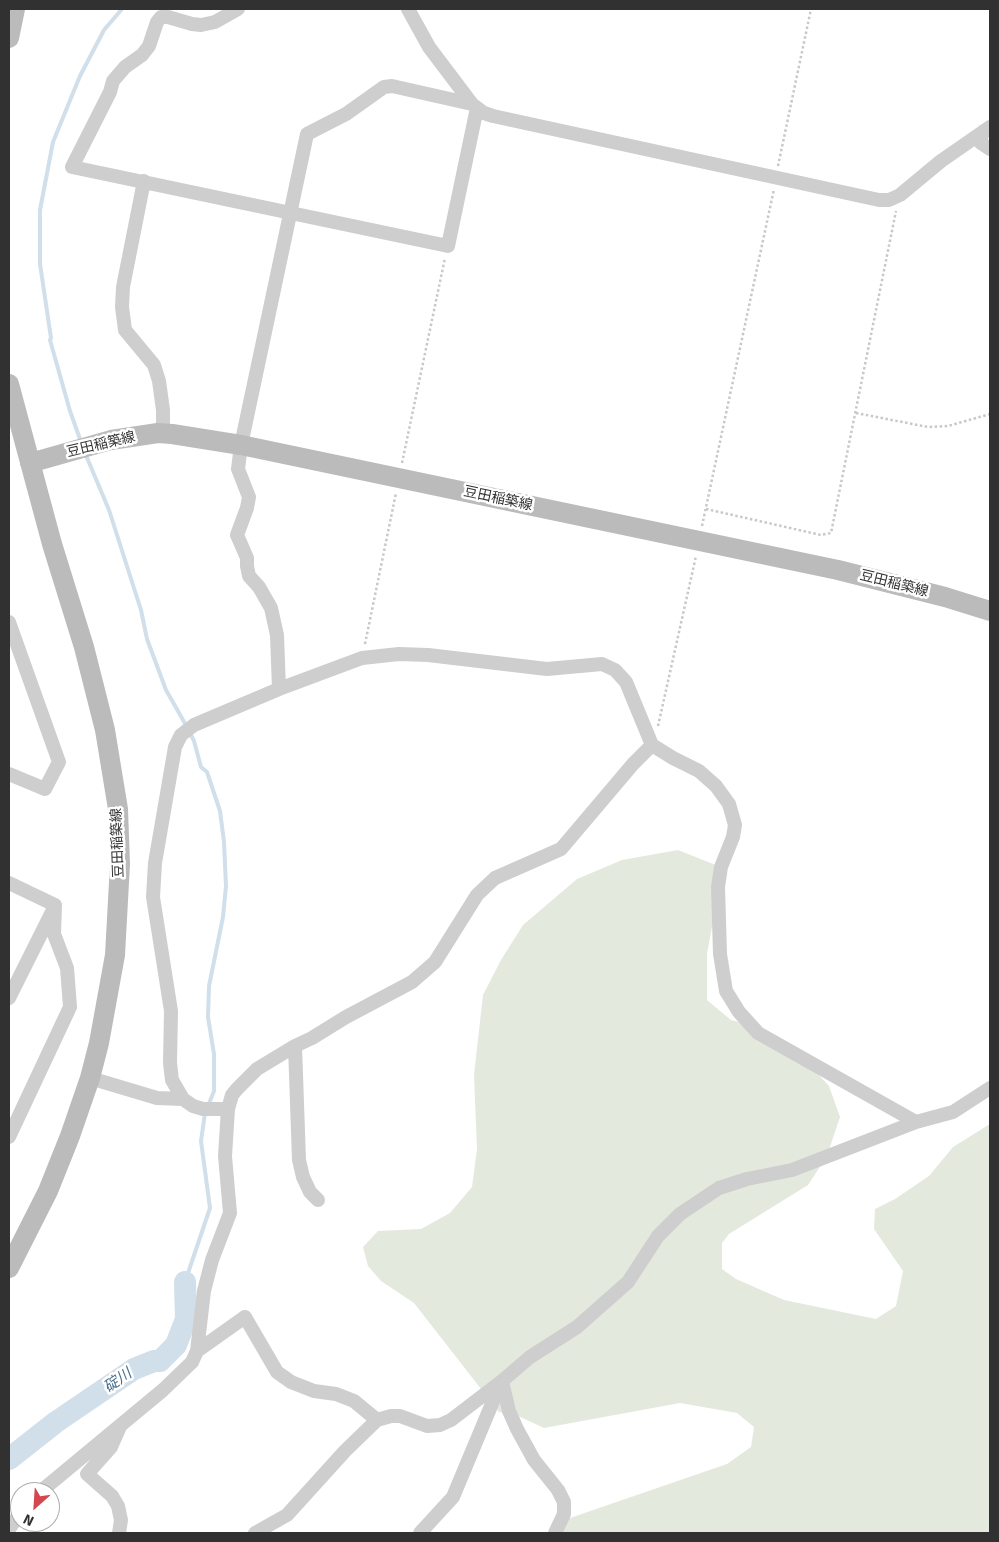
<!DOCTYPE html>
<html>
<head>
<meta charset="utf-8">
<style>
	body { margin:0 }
	#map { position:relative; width:999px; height:1542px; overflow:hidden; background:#fff; font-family:Signika,sans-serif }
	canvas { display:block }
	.frame { position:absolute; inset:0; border:10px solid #313131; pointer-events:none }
	.north { position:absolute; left:10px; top:1482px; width:50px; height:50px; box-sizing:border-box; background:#fff; border:1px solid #adadad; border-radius:50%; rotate:206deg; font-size:14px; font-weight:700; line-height:20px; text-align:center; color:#313131 }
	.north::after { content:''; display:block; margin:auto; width:18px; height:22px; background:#d4474e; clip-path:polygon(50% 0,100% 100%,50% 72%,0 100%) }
</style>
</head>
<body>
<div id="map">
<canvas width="999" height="1542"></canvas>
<div class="frame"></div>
<div class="north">N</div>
</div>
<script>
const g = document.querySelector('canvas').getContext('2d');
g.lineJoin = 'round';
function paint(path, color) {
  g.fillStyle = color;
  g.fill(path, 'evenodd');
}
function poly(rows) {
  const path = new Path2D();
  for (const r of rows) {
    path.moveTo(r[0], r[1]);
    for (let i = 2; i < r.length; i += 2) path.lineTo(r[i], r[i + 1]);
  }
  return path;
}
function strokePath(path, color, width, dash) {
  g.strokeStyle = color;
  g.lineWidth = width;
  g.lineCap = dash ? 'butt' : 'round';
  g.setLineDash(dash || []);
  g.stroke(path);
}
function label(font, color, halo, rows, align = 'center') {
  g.font = font + ' Signika,"Noto Sans JP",sans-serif';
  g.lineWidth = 5;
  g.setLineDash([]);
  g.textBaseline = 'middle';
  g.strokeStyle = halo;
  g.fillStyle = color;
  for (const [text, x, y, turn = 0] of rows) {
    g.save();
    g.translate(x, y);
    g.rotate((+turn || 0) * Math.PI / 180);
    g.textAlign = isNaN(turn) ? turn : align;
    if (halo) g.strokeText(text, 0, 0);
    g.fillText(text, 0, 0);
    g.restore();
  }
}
paint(poly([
	[678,850,718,866,714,916,707,954,707,1000,731,1020,762,1028,802,1057,829,1086,840,1117,827,1156,808,1185,729,1234,722,1243,722,1269,736,1279,784,1300,876,1319,896,1306,903,1271,874,1229,875,1209,895,1199,929,1176,953,1147,990,1124,990,1533,547,1533,570,1518,727,1464,751,1447,754,1427,737,1413,680,1403,544,1428,516,1415,499,1412,414,1303,381,1281,368,1266,363,1247,378,1231,421,1229,450,1213,472,1187,477,1149,474,1075,483,995,501,960,523,925,577,879,622,860]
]), '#e4e9de');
strokePath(poly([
	[81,442,70,411,50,340,51,338,40,264,40,210,53,142,80,76,104,30,122,9],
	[85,453,109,510,141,610,147,639,166,690,187,727],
	[190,733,194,741,201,767,207,772,220,811,224,842,226,886,223,917,209,986,208,1017,214,1054,214,1091,208,1106],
	[185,1282,210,1208,201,1141,205,1113]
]), '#d0dfea', 4);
strokePath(poly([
	[9,1459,56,1422,134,1369,154,1361,160,1361,176,1345,186,1319,185,1282]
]), '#d0dfea', 22);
strokePath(poly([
	[778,166,811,9],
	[856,413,928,427,948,426,990,414],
	[402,463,445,258],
	[706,509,821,535,831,533,896,211],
	[702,526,774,189],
	[365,644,396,493],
	[658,726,696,556]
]), '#c8c8c8', 2.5, [2.5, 2.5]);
strokePath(poly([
	[238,9,215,22,201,25,192,24,168,17,161,17,157,22,149,46,142,55,125,67,113,81,110,92,72,167,448,246,477,108],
	[408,9,429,47,472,104,484,113,493,116,879,200,889,200,900,195,941,161,990,127],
	[984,131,981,137,981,143,990,149],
	[144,181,123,287,122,307,125,330,154,365,159,381,163,410,163,433],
	[9,622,59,762,45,789,9,774],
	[279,689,277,635,271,608,259,587,249,576,247,566,247,558,237,535,247,508,249,497,238,469,241,445,307,134,346,114,384,87,392,86,472,104],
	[9,883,55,905],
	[9,998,53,910],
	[295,1046,299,1160,303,1177,310,1192,318,1200],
	[90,1078,157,1098,183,1099],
	[228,1109,203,1109,193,1106,183,1099,172,1080,170,1063,171,1011,153,897,155,863,175,747,181,735,194,725,279,689,362,658,399,654,428,655,547,669,602,664,615,670,626,682,652,745,673,758,699,771,716,786,729,804,735,825,733,837,721,867,718,887,720,954,726,991,739,1012,758,1033,916,1122],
	[9,1137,70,1007,67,968,54,934,55,905],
	[197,1351,245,1317,277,1372,291,1382,314,1391,336,1394,354,1401,377,1420],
	[502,1381,509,1411,517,1429,534,1460,558,1490,564,1502,564,1514,555,1533],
	[40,1492,163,1390,192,1362,197,1351,204,1291,212,1260,230,1213,225,1156,228,1109,232,1095,237,1089,257,1069,295,1046,312,1038,346,1017,412,982,435,962,477,895,495,878,561,849,633,764,652,745],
	[9,1529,20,1513],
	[119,1533,121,1520,118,1506,112,1496,87,1474,111,1447,119,1429],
	[255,1533,287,1515,345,1451,377,1420,391,1416,400,1416,427,1426,440,1425,451,1420,502,1381,530,1357,577,1327,628,1282,658,1236,680,1214,719,1188,747,1179,792,1170,916,1122,953,1112,990,1088],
	[420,1533,453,1497,501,1382]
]), '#cecece', 14);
strokePath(poly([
	[9,38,15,9],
	[9,384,52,544,84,647,105,730,118,809,120,864,115,955,99,1043,90,1078,70,1136,48,1191,9,1268],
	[30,463,111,440,158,433,172,434,241,445,838,570,945,597,990,611]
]), '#bbb', 20);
label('14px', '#313131', '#fff', [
	["豆田稲築線",101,445,-13],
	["豆田稲築線",498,499,12],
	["豆田稲築線",894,584,14],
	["豆田稲築線",118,843,-92]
]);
label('italic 15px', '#476f8c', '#fff', [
	["碇川",118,1381,-35]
]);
</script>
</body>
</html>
